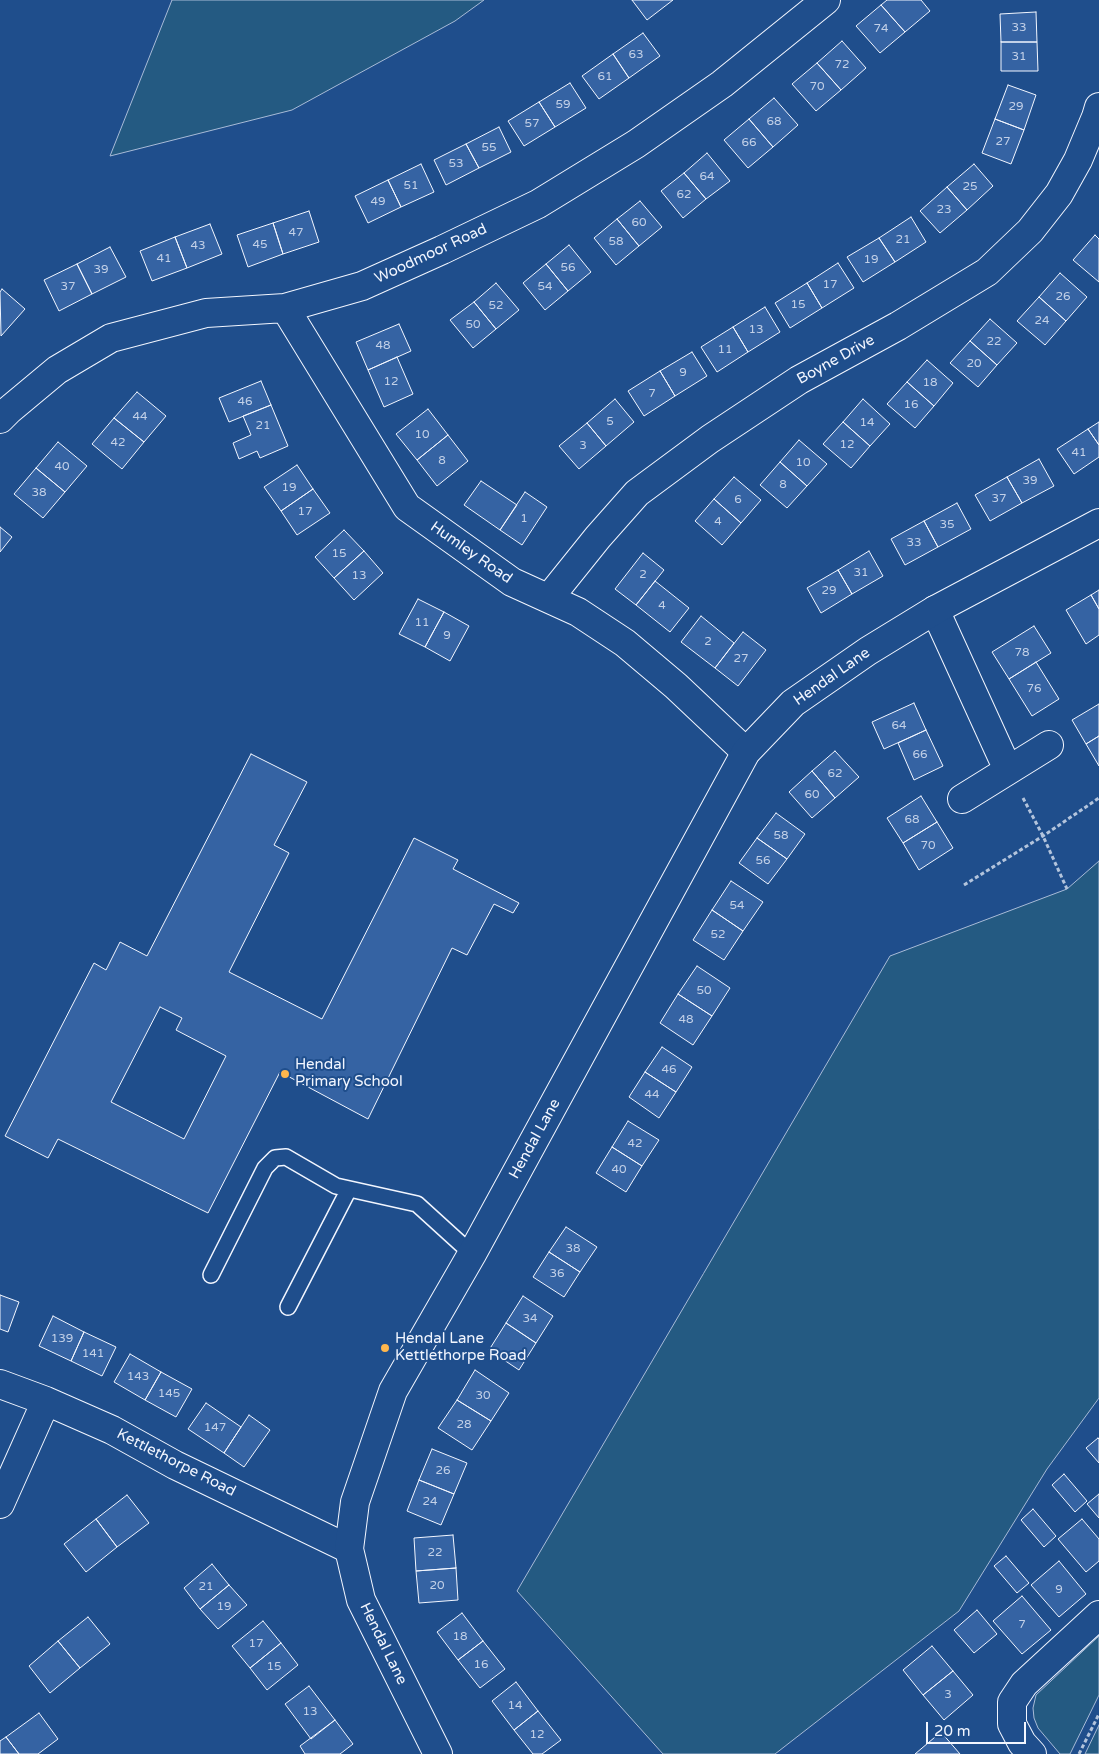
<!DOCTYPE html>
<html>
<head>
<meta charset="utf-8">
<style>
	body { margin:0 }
	#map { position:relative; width:1099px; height:1754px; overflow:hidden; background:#1f4e8c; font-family:"Varela Round",sans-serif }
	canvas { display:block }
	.scale { position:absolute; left:926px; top:1722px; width:100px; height:22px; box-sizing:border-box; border:2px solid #f2f6ff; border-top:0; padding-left:6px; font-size:15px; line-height:18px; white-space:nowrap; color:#f2f6ff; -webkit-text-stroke:4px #1f4e8c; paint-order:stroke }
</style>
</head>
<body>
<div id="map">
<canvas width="1099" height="1754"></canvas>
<div class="scale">20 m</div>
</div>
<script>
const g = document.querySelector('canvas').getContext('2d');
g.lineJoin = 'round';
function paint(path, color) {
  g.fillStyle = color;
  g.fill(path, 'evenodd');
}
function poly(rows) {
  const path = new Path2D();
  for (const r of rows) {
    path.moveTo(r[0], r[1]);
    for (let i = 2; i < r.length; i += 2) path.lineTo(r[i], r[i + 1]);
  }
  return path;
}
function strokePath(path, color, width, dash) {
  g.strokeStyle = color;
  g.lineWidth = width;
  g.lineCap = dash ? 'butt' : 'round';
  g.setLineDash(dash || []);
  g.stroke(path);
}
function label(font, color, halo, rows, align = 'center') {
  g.font = font + ' "Varela Round",sans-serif';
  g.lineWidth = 4;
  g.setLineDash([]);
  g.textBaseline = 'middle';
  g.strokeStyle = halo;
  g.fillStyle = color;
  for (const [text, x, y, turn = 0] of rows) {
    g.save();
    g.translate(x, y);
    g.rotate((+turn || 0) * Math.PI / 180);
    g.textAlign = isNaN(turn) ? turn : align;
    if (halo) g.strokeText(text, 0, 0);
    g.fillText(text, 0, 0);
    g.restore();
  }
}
const green = poly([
	[172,0,484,0,455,21,292,110,110,156,172,0],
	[1099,861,1099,1398,1047,1469,959,1611,775,1754,663,1754,517,1591,890,956,1067,889,1099,861],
	[1099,1636,1099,1695,1070,1754,1060,1754,1038,1728,1034,1718,1033,1708,1036,1695,1099,1636],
	[1099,1725,1099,1754,1085,1754,1099,1725]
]);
paint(green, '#245a82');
strokePath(green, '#a8bbd7', 1);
const building = poly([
	[632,0,673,0,647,20,632,0],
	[887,0,921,0,930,11,905,32,881,5,887,0],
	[881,5,905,32,880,53,856,26,881,5],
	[1036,12,1037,42,1001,42,1000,14,1036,12],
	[643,33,660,56,629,78,613,54,643,33],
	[842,41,866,68,841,90,817,63,842,41],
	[1001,42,1037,42,1038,71,1001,71,1001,42],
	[613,54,629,78,599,99,582,76,613,54],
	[817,63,841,90,816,111,792,84,817,63],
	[570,83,586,108,555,127,539,102,570,83],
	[1008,85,1036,95,1024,130,995,119,1008,85],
	[774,98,798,125,773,147,749,119,774,98],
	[539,102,555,127,524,146,508,121,539,102],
	[749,119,773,147,748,168,724,140,749,119],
	[995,119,1024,130,1011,164,982,153,995,119],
	[499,127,511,152,479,168,466,144,499,127],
	[466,144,479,168,446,185,434,160,466,144],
	[707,153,730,181,706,199,684,173,707,153],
	[421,164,434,192,401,207,388,180,421,164],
	[974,164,993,186,967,210,947,187,974,164],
	[684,173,706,199,683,218,661,191,684,173],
	[388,180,401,207,368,223,355,196,388,180],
	[947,187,967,210,940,233,920,211,947,187],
	[640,201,662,227,639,246,617,219,640,201],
	[309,211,319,242,283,254,273,223,309,211],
	[911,217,926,242,895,262,879,238,911,217],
	[617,219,639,246,616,265,594,238,617,219],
	[273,223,283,254,248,267,237,235,273,223],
	[210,224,222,254,187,268,175,237,210,224],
	[1095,235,1099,239,1099,282,1073,260,1095,235],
	[175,237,187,268,152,281,140,251,175,237],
	[879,238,895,262,863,282,847,257,879,238],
	[569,245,591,272,568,291,546,264,569,245],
	[110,247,126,277,92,294,77,264,110,247],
	[838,263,854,288,822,308,807,283,838,263],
	[77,264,92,294,59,311,44,280,77,264],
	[546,264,568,291,545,310,523,283,546,264],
	[1060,273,1087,297,1066,321,1039,297,1060,273],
	[496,283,519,310,496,329,474,302,496,283],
	[807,283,822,308,790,328,775,303,807,283],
	[2,289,25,309,1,336,0,292,2,289],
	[1039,297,1066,321,1045,345,1017,321,1039,297],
	[474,302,496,329,473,348,450,320,474,302],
	[765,307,780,332,748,352,733,327,765,307],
	[990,319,1017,343,997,365,970,341,990,319],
	[399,324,411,351,368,370,356,342,399,324],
	[733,327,748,352,717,372,701,347,733,327],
	[970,341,997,365,978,387,950,363,970,341],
	[692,352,707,376,675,396,660,371,692,352],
	[397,357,413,394,384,407,368,370,397,357],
	[927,360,953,383,934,406,907,382,927,360],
	[660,371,675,396,644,416,628,391,660,371],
	[261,381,271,405,229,422,219,398,261,381],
	[907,382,934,406,915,428,887,404,907,382],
	[137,392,166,416,144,442,114,418,137,392],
	[615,399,634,422,606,446,587,423,615,399],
	[863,399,890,424,870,446,843,422,863,399],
	[271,405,288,446,260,458,257,451,239,459,233,443,251,435,243,416,271,405],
	[428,409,448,435,417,460,396,434,428,409],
	[114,418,144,442,122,469,92,444,114,418],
	[843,422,870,446,851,468,823,444,843,422],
	[1099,422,1099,445,1088,429,1099,422],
	[587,423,606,446,579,469,559,446,587,423],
	[1088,429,1099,445,1099,457,1074,474,1057,449,1088,429],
	[448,435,468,461,437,486,417,460,448,435],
	[799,440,827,464,807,486,780,462,799,440],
	[58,442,87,466,65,492,36,468,58,442],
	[1039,459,1054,486,1022,503,1007,477,1039,459],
	[780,462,807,486,787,508,760,485,780,462],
	[297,465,313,489,281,511,264,487,297,465],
	[36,468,65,492,43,518,14,494,36,468],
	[734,477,761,500,741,523,714,499,734,477],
	[1007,477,1022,503,990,521,975,495,1007,477],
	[481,481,517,505,500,530,464,505,481,481],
	[313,489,330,513,297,535,281,511,313,489],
	[525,492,547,507,522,545,500,530,525,492],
	[714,499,741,523,722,545,695,521,714,499],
	[957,503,971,529,938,547,924,521,957,503],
	[924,521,938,547,905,565,891,539,924,521],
	[0,527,12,537,0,552,0,527],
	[344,530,364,551,334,578,315,557,344,530],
	[364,551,383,573,354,600,334,578,364,551],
	[869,551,883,576,852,594,838,570,869,551],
	[643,553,664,570,636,605,615,589,643,553],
	[838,570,852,594,821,613,807,588,838,570],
	[655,581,689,608,670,632,636,605,655,581],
	[1099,590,1099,609,1091,595,1099,590],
	[1091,595,1099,609,1099,635,1086,644,1066,610,1091,595],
	[418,599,444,612,425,647,399,634,418,599],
	[444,612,469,626,450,661,425,647,444,612],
	[701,616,734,643,715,668,681,642,701,616],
	[1034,626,1051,653,1009,679,992,652,1034,626],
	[743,632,766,650,738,686,715,668,743,632],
	[1036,662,1059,699,1032,716,1009,679,1036,662],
	[914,703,926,730,884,749,872,722,914,703],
	[1099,704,1099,736,1086,744,1072,720,1099,704],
	[926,730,943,766,914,780,898,743,926,730],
	[1099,736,1099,766,1086,744,1099,736],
	[835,751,859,777,835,798,812,771,835,751],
	[251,754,307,782,274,845,289,853,229,972,322,1019,414,838,458,860,453,869,519,903,513,913,494,904,467,955,452,948,368,1119,280,1072,208,1213,58,1139,48,1158,5,1136,94,963,106,970,120,942,147,956,251,754],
	[160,1007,182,1018,176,1030,226,1056,184,1139,111,1102,160,1007],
	[812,771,835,798,812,818,789,792,812,771],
	[921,796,937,822,903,843,887,818,921,796],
	[776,813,805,834,787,859,757,838,776,813],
	[937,822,953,848,919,870,903,843,937,822],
	[757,838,787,859,768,884,739,863,757,838],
	[731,881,763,902,743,931,712,910,731,881],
	[712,910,743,931,724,960,693,940,712,910],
	[697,966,730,988,712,1016,678,994,697,966],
	[678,994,712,1016,693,1045,660,1023,678,994],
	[662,1047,692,1067,676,1092,645,1072,662,1047],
	[645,1072,676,1092,659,1118,629,1097,645,1072],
	[628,1121,659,1140,642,1166,612,1147,628,1121],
	[612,1147,642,1166,626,1192,596,1173,612,1147],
	[566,1227,597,1247,580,1272,549,1252,566,1227],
	[549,1252,580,1272,564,1297,533,1277,549,1252],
	[0,1295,19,1302,8,1332,0,1329,0,1295],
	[523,1296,553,1316,536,1343,506,1323,523,1296],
	[53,1316,84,1332,71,1361,39,1346,53,1316],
	[506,1323,536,1343,519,1370,489,1350,506,1323],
	[84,1332,116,1347,102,1376,71,1361,84,1332],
	[130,1354,161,1372,145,1400,114,1382,130,1354],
	[475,1370,509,1393,491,1421,457,1400,475,1370],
	[161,1372,192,1389,176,1417,145,1400,161,1372],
	[457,1400,491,1421,472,1450,438,1428,457,1400],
	[206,1403,241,1427,224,1453,188,1429,206,1403],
	[249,1415,270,1430,244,1467,224,1453,249,1415],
	[1098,1438,1099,1439,1099,1463,1086,1448,1098,1438],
	[432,1449,467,1463,454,1494,419,1480,432,1449],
	[1064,1474,1087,1501,1075,1512,1052,1485,1064,1474],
	[419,1480,454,1494,441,1525,407,1511,419,1480],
	[1099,1494,1099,1518,1087,1504,1099,1494],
	[127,1495,149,1523,117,1547,96,1519,127,1495],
	[1033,1509,1056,1536,1044,1547,1021,1520,1033,1509],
	[96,1519,117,1547,86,1572,64,1544,96,1519],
	[1082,1519,1099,1539,1099,1561,1086,1572,1058,1539,1082,1519],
	[453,1535,456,1568,416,1571,414,1538,453,1535],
	[1006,1556,1029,1583,1017,1593,994,1566,1006,1556],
	[1059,1561,1086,1594,1059,1617,1031,1585,1059,1561],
	[212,1564,229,1585,200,1609,184,1588,212,1564],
	[456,1568,458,1600,419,1603,416,1571,456,1568],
	[229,1585,247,1605,218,1629,200,1609,229,1585],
	[1022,1596,1051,1630,1022,1654,993,1621,1022,1596],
	[977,1610,997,1634,974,1653,954,1630,977,1610],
	[462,1613,483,1641,458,1660,437,1632,462,1613],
	[88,1617,110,1644,80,1668,58,1641,88,1617],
	[263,1621,281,1643,250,1668,232,1646,263,1621],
	[58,1641,80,1668,50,1693,29,1666,58,1641],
	[483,1641,505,1669,480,1688,458,1660,483,1641],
	[281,1643,298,1665,267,1690,250,1668,281,1643],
	[932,1646,953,1671,923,1695,903,1670,932,1646],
	[953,1671,973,1695,944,1720,923,1695,953,1671],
	[516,1682,538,1711,514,1730,492,1701,516,1682],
	[309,1686,335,1720,311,1739,285,1704,309,1686],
	[538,1711,561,1740,542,1754,533,1754,514,1730,538,1711],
	[39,1713,58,1739,38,1754,19,1754,6,1737,39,1713],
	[335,1720,353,1744,340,1754,305,1754,300,1746,335,1720],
	[941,1732,960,1754,915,1754,941,1732],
	[6,1737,19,1754,0,1754,0,1741,6,1737]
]);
paint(building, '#3563a3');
strokePath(building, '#f2f6ff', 1);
const lane = poly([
	[211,1275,265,1168,275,1158,286,1157,336,1186,417,1204,472,1254],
	[288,1307,349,1189]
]);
const street = poly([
	[285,308,407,507,512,582,578,612,625,643,676,686,746,752],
	[0,419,9,410,57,370,111,338,206,313,285,308,362,286,442,250,538,204,636,144,722,84,826,0],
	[549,598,598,537,637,493,710,439,799,380,898,326,987,272,1030,231,1059,194,1078,160,1096,117,1099,107],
	[935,610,1008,770],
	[962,799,1049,745],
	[0,1384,46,1401,112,1430,175,1465,349,1549],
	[0,1504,46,1401],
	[1032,1754,1022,1743,1012,1724,1012,1702,1024,1684,1099,1615]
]);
const secondary = poly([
	[438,1754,361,1600,349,1549,355,1502,393,1391,472,1254,746,752,793,703,868,651,935,610,1099,523]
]);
strokePath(lane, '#f2f6ff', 18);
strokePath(street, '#f2f6ff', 30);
strokePath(secondary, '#f2f6ff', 30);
strokePath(poly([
	[1023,798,1043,836,1067,889],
	[964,885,1043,836,1099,798],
	[1079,1754,1099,1714]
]), '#b3c4dc', 3, [4, 2.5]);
strokePath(lane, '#1f4e8c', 15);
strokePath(street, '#1f4e8c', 28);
strokePath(secondary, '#1f4e8c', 28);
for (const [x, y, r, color] of [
	[285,1074,5,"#ffb74d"],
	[385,1348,5,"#ffb74d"]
]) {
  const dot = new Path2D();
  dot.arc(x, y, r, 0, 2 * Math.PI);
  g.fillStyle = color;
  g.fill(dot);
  strokePath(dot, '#1f4e8c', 2);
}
label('12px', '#c3d1e8', null, [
	["33",1019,28],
	["74",881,29],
	["63",636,55],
	["31",1019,57],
	["72",842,65],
	["61",605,77],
	["70",817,87],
	["59",563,105],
	["29",1016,107],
	["68",774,122],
	["57",532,124],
	["27",1003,142],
	["66",749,143],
	["55",489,148],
	["53",456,164],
	["64",707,177],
	["51",411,186],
	["25",970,187],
	["62",684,195],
	["49",378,202],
	["23",944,210],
	["60",639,223],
	["47",296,233],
	["21",903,240],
	["58",616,242],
	["45",260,245],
	["43",198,246],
	["41",164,259],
	["19",871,260],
	["56",568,268],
	["39",101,270],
	["17",830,285],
	["37",68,287],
	["54",545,287],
	["26",1063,297],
	["15",798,305],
	["52",496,306],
	["24",1042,321],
	["50",473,325],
	["13",756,330],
	["22",994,342],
	["48",383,346],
	["11",725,350],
	["20",974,364],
	["9",683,373],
	["12",391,382],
	["18",930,383],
	["7",652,394],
	["46",245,402],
	["16",911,405],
	["44",140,417],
	["5",610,422],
	["14",867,423],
	["21",263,426],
	["10",422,435],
	["42",118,443],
	["12",847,445],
	["3",583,446],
	["41",1079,453],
	["8",442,461],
	["10",803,463],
	["40",62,467],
	["39",1030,481],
	["8",783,485],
	["19",289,488],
	["38",39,493],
	["37",999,499],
	["6",738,500],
	["17",305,512],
	["1",524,519],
	["4",718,522],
	["35",947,525],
	["33",914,543],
	["15",339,554],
	["31",861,573],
	["2",643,575],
	["13",359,576],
	["29",829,591],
	["4",662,606],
	["11",422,623],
	["9",447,636],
	["2",708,642],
	["78",1022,653],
	["27",741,659],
	["76",1034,689],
	["64",899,726],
	["66",920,755],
	["62",835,774],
	["60",812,795],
	["68",912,820],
	["58",781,836],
	["70",928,846],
	["56",763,861],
	["54",737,906],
	["52",718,935],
	["50",704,991],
	["48",686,1020],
	["46",669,1070],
	["44",652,1095],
	["42",635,1144],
	["40",619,1170],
	["38",573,1249],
	["36",557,1274],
	["34",530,1319],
	["139",62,1339],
	["141",93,1354],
	["143",138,1377],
	["145",169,1394],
	["30",483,1396],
	["28",464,1425],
	["147",215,1428],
	["26",443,1471],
	["24",430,1502],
	["22",435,1553],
	["20",437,1586],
	["21",206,1587],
	["9",1059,1590],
	["19",224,1607],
	["7",1022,1625],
	["18",460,1637],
	["17",256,1644],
	["16",481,1665],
	["15",274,1667],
	["3",948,1695],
	["14",515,1706],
	["13",310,1712],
	["12",537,1735]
]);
label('15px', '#f2f6ff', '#1f4e8c', [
	["Woodmoor Road",431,254,-25],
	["Boyne Drive",836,360,-29],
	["Humley Road",471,553,35],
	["Hendal Lane",832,677,-35],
	["Hendal Lane",535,1139,-61],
	["Kettlethorpe Road",176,1463,27],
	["Hendal Lane",383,1644,64]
]);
label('15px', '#f2f6ff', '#1f4e8c', [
	["Hendal",295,1065],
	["Primary School",295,1082],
	["Hendal Lane",395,1339],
	["Kettlethorpe Road",395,1356]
], 'left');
</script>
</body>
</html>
